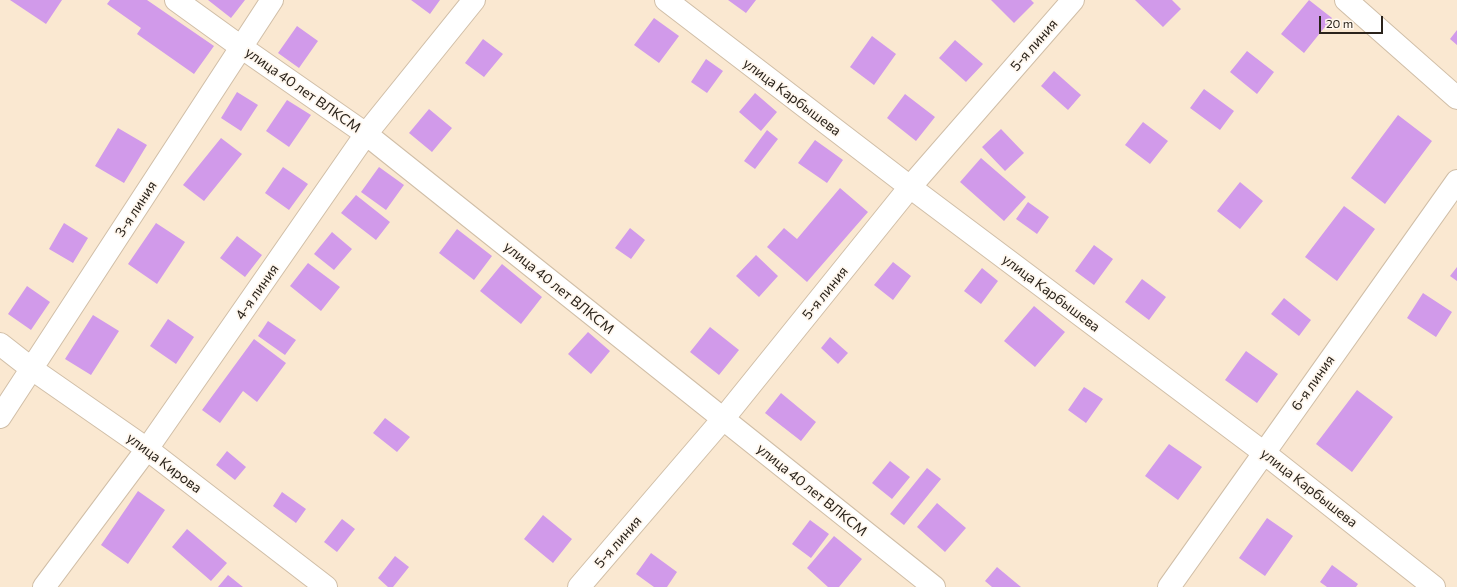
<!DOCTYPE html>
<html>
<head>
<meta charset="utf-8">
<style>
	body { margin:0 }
	#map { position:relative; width:1457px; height:587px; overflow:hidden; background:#fae8d1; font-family:Commissioner,sans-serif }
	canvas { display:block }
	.scale { position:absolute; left:1319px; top:16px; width:64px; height:18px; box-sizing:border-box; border:2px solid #2a231b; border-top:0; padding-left:5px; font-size:12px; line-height:14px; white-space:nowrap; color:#2a231b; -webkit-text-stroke:3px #fff7ee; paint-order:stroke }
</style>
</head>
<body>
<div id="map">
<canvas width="1457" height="587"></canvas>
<div class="scale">20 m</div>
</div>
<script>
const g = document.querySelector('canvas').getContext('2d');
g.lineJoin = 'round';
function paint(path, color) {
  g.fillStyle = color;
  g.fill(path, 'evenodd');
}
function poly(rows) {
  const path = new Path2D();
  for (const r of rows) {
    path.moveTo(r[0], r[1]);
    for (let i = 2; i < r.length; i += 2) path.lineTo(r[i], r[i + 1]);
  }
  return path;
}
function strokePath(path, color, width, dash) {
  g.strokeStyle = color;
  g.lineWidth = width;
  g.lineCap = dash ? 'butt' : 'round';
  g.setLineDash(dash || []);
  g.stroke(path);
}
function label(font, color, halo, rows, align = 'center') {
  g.font = font + ' Commissioner,sans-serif';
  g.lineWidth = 3.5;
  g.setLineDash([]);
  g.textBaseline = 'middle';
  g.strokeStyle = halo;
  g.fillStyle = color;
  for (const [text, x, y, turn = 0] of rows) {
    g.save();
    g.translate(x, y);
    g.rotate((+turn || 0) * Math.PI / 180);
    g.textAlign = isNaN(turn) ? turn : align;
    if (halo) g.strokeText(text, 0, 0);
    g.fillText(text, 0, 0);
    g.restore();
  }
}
paint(poly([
	[10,0,62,0,46,24],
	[110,0,147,0,214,46,194,74,137,34,141,28,107,4],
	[208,0,245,0,231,18],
	[411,0,440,0,430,14],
	[728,0,756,0,746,13],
	[991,0,1031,0,1034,3,1014,23],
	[1135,0,1172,0,1181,9,1163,27],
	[1309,0,1332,18,1304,53,1281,34],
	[654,18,679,36,659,63,634,45],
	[297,26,318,41,299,68,278,53],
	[1457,30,1457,45,1450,39],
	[872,36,896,54,874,85,850,67],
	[483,39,503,54,484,77,465,63],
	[955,40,983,64,966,82,939,58],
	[1247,51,1274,72,1257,94,1230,72],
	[706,59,723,71,707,93,691,82],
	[1054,71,1081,95,1068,110,1041,86],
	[1204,89,1234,111,1220,130,1190,108],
	[237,92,258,105,241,131,221,118],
	[755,93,777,112,761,131,739,112],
	[905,94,935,117,916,141,887,118],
	[287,100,311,115,289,147,266,131],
	[429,109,452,128,432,152,409,133],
	[1398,115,1432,141,1385,204,1351,178],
	[1143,122,1168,141,1150,164,1125,145],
	[118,128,147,145,124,183,95,166],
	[1001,129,1024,153,1005,171,982,147],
	[767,130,778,139,755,169,744,161],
	[221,138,242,154,204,201,183,185],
	[815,140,843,160,827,183,798,163],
	[981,158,1026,197,1004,221,960,182],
	[283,167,308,184,289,210,265,193],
	[379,167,404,185,386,210,361,192],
	[1240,182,1263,201,1240,229,1217,211],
	[840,188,868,212,807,282,767,247,784,228,797,239],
	[356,195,390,222,376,240,341,213],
	[1028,202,1049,217,1037,234,1016,219],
	[1344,206,1375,229,1337,281,1305,257],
	[64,223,88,238,73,263,49,249],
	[156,223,185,242,157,284,128,264],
	[630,228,645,240,631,259,615,248],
	[457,229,492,256,474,280,439,253],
	[332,232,352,249,334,270,314,254],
	[237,236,262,255,245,277,220,258],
	[1094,245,1113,259,1094,285,1075,271],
	[756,255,778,276,759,297,736,276],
	[893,262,911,276,893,300,874,285],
	[308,263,340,287,321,311,290,286],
	[502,264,542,297,521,324,480,291],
	[1457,267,1457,281,1450,276],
	[982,268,998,281,981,304,964,291],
	[1142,279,1166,297,1149,320,1125,302],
	[27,286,50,302,31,330,8,314],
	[1423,293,1452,312,1436,337,1407,318],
	[1284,298,1311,320,1299,336,1271,314],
	[1034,306,1065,332,1035,367,1004,341],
	[93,315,119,331,91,375,65,359],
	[168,319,194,337,176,364,150,346],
	[268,321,296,340,285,355,258,336],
	[710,327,739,350,719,375,690,352],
	[588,332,610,351,591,374,568,354],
	[830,337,848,353,838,364,821,348],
	[254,339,286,363,257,402,243,391,220,423,202,410],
	[1246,351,1278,374,1257,403,1225,380],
	[1084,387,1103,399,1086,423,1068,410],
	[1357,390,1393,417,1352,472,1316,444],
	[781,393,816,422,801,441,765,413],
	[385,418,410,437,397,452,373,433],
	[1169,444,1202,467,1178,500,1145,476],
	[227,451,246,467,235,480,216,465],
	[890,461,910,477,892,499,872,483],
	[927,468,941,479,904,525,890,514],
	[138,491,165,510,128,564,101,545],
	[282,492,306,509,296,523,273,506],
	[937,503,966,528,945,552,917,527],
	[543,515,572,539,553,563,524,539],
	[1267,518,1293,536,1265,576,1239,558],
	[342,519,355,529,337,552,324,542],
	[810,520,829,534,811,558,792,544],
	[187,529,227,563,211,581,172,547],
	[834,536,862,559,839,587,828,587,807,568],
	[651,553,677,572,667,587,654,587,636,574],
	[395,556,409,567,393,587,388,587,378,578],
	[1332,565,1358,584,1356,587,1327,587,1320,582],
	[997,567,1021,587,992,587,985,581],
	[228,575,243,587,218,587]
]), '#d19aea');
const minor = poly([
	[176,0,241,47,366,134,934,587],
	[666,0,910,187,1263,452,1434,587],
	[1346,0,1457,98],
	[0,344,32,369,147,449,326,587],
	[0,417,272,0],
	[44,587,147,449,366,134,474,0],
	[579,587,723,419,910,187,1073,0],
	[1169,587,1457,181]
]);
strokePath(minor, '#d0bea7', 24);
strokePath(minor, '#fff', 22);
label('14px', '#2a231b', '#fff7ee', [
	["5-я линия",1034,45,-49],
	["улица 40 лет ВЛКСМ",303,90,35],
	["улица Карбышева",792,97,37],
	["3-я линия",136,209,-57],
	["улица 40 лет ВЛКСМ",559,288,39],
	["4-я линия",257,292,-55],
	["5-я линия",825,293,-51],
	["улица Карбышева",1051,293,37],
	["6-я линия",1313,383,-55],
	["улица Кирова",164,463,37],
	["улица Карбышева",1309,488,38],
	["улица 40 лет ВЛКСМ",812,490,39],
	["5-я линия",618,542,-49]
]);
</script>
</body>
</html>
